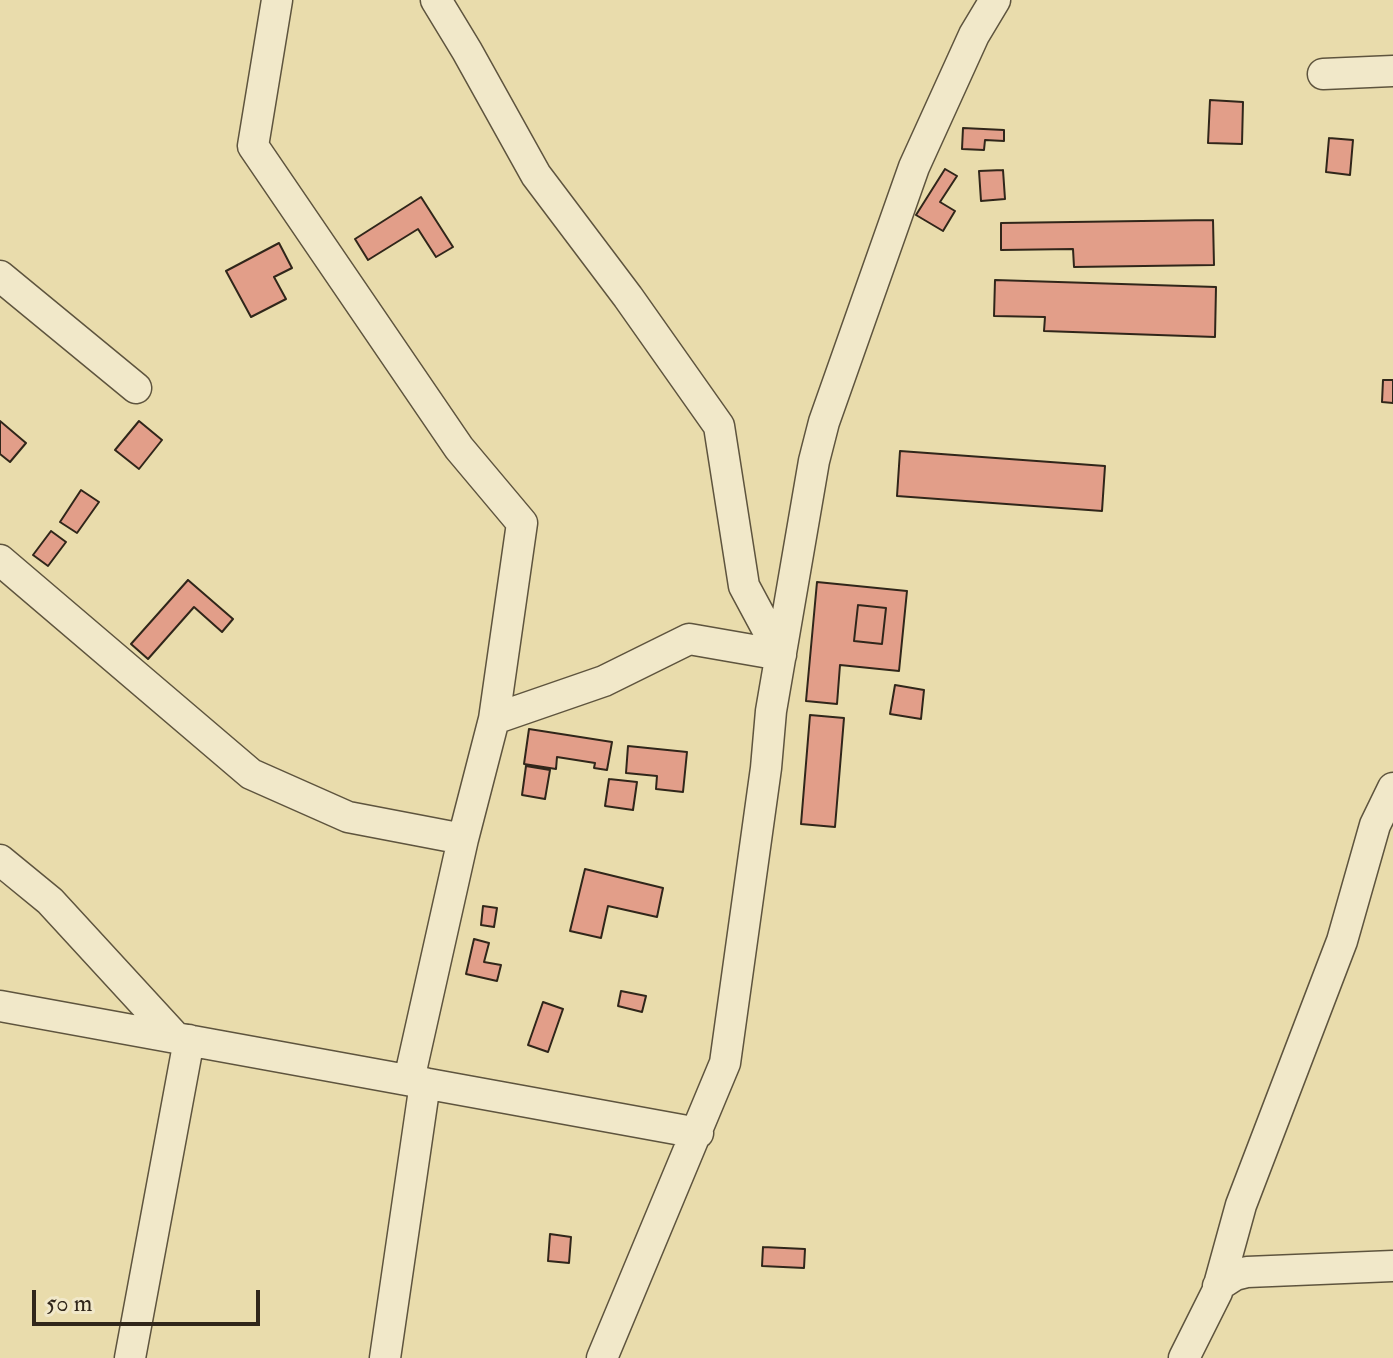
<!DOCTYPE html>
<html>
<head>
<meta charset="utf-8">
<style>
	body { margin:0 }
	#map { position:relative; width:1393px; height:1358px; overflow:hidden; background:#e9dcac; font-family:"IM FELL Double Pica",serif }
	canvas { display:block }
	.scale { position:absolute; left:32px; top:1290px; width:228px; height:36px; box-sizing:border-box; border:4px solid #30261a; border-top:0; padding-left:10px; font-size:24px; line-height:28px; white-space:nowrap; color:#30261a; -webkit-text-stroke:6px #f1e8c9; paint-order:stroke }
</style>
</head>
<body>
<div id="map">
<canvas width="1393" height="1358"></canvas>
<div class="scale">50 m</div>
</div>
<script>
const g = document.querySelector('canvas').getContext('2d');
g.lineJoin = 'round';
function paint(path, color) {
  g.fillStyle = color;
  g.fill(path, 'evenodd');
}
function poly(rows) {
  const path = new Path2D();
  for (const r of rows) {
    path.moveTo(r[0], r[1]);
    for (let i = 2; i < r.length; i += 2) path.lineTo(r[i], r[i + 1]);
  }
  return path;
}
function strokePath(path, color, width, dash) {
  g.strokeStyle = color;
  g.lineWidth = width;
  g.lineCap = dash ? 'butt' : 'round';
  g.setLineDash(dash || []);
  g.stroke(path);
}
const building = poly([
	[1210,100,1243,102,1242,144,1208,143,1210,100],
	[963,128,1004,130,1004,141,985,140,984,150,962,149,963,128],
	[1329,138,1353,140,1350,175,1326,172,1329,138],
	[945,169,957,176,940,202,955,211,943,231,916,215,945,169],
	[1003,170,1005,199,981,201,979,171,1003,170],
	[421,197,453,247,436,257,418,229,368,260,355,239,421,197],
	[1213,220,1214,265,1074,267,1073,249,1001,250,1001,223,1213,220],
	[279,243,292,268,274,277,286,299,251,317,226,271,279,243],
	[995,280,1216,287,1215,337,1044,331,1045,317,994,316,995,280],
	[1383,380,1393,380,1393,403,1382,402,1383,380],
	[0,421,26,443,10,462,0,454,0,421],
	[139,421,162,440,139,469,115,450,139,421],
	[900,451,1105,466,1102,511,897,496,900,451],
	[81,490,99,502,77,533,60,522,81,490],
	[51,531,66,542,48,566,33,555,51,531],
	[188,580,233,619,222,632,194,607,148,659,131,644,188,580],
	[817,582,907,591,899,671,840,665,837,704,806,701,817,582],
	[858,605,886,608,882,644,854,641,858,605],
	[858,605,886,608,882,644,854,641,858,605],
	[895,685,924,690,921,719,890,714,895,685],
	[810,715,844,718,835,827,801,824,810,715],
	[529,729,612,742,607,770,594,768,595,763,557,757,556,769,524,764,529,729],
	[628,746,687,752,683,792,656,789,657,776,626,773,628,746],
	[526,766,550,770,545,799,522,795,526,766],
	[609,779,637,782,633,810,605,806,609,779],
	[585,869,663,888,657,917,608,906,601,938,570,931,585,869],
	[483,906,497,908,494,927,481,925,483,906],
	[474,939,489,943,484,962,501,965,497,981,466,974,474,939],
	[621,991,646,996,642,1012,618,1006,621,991],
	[543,1002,563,1009,548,1052,528,1045,543,1002],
	[550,1234,571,1237,569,1263,548,1261,550,1234],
	[763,1247,805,1249,804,1268,762,1266,763,1247]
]);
paint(building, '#e29e89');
strokePath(building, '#30261a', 2);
const minor = poly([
	[277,0,253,146,459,448,522,523,494,719],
	[1323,74,1393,71],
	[0,276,136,388],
	[0,560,251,774,348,817,463,839,494,719,604,681,689,639,781,655,744,586,719,426,628,297,536,175,467,51,436,0],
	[0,860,50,901,176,1038],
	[0,1006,698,1133],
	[409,1080,463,839],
	[1218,1286,1235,1275,1247,1272,1393,1266],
	[130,1358,189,1040],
	[385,1358,425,1083],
	[602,1358,725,1063,766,768,771,711,814,461,824,422,914,167,974,35,995,0],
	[1184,1358,1217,1292,1241,1205,1342,941,1375,825,1393,788]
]);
strokePath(minor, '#5e543e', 33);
strokePath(minor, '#f1e8c9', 30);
</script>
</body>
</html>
